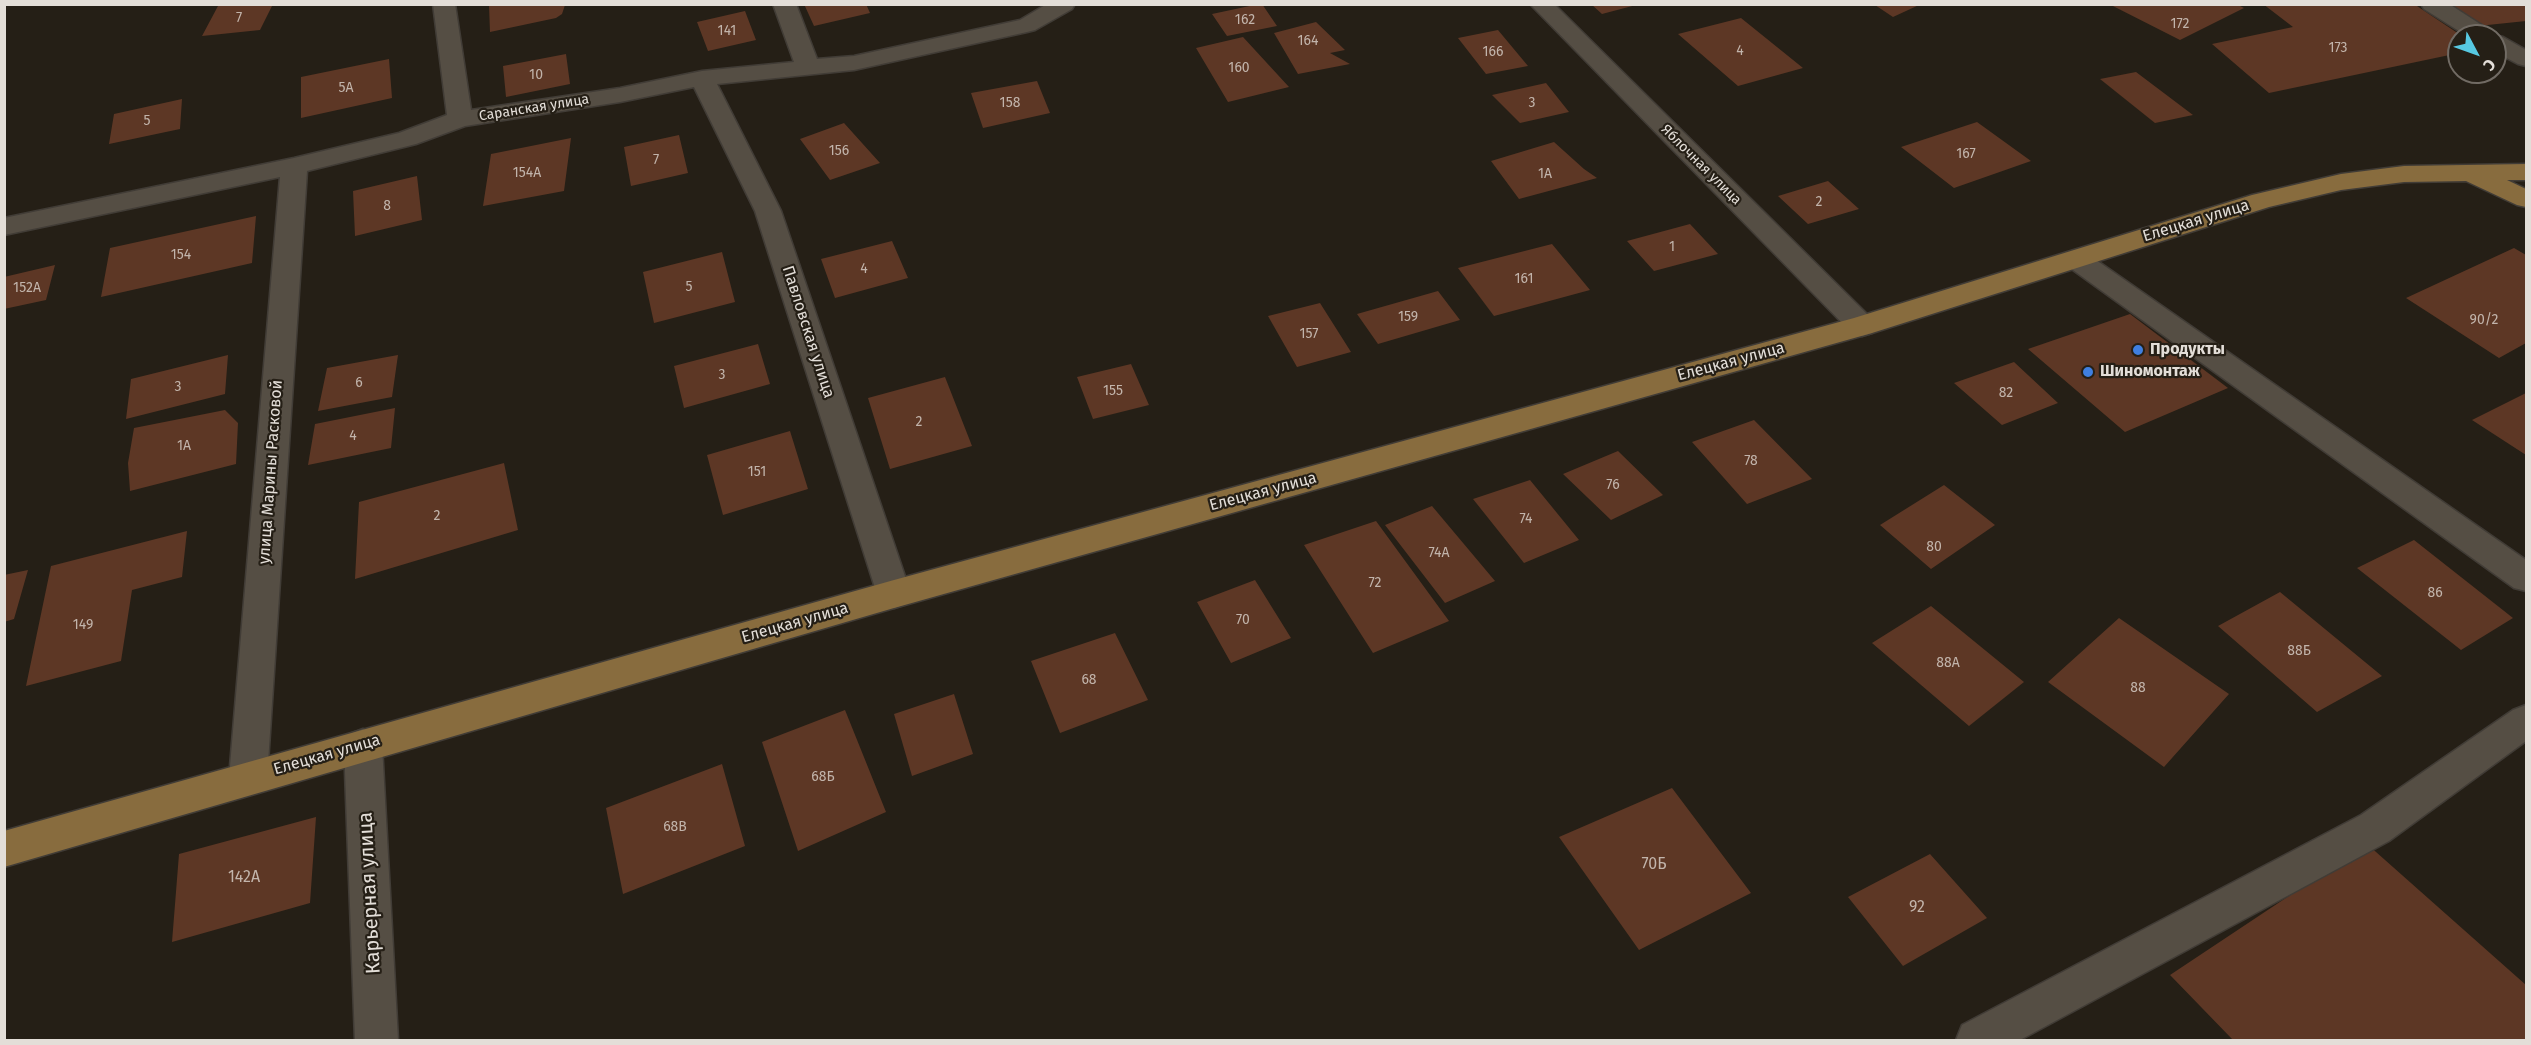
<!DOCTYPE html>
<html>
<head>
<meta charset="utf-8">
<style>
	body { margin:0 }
	#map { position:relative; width:2531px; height:1045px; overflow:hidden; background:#251f16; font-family:"Fira Sans",sans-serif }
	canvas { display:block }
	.frame { position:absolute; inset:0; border:6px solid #e3ded8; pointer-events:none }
	.north { position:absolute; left:2447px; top:24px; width:60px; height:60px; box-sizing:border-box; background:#251f16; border:2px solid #716b64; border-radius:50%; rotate:131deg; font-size:16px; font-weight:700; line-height:24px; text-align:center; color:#e3ded8 }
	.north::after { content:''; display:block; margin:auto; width:21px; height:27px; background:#57c9e2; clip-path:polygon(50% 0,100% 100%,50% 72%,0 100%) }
</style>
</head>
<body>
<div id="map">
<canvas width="2531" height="1045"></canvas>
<div class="frame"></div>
<div class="north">С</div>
</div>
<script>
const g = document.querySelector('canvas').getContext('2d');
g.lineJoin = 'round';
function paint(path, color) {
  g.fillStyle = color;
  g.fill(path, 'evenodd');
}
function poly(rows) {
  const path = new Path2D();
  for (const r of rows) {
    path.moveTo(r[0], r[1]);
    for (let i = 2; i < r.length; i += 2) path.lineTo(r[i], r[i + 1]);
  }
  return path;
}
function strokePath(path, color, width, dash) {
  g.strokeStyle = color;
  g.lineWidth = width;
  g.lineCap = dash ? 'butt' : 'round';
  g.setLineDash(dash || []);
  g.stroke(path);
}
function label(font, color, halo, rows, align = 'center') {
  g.font = font + ' "Fira Sans",sans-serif';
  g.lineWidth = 4.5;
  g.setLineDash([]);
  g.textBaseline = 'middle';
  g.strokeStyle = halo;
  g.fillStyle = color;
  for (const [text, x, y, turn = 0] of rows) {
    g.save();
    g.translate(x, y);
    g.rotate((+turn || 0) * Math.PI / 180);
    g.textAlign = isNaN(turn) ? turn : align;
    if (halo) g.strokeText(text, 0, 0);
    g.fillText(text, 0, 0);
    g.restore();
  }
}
paint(poly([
	[236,4,273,4,260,30,202,36,218,6],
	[804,4,866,4,870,13,814,26],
	[1259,4,1262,4,1277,26,1227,36,1212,14],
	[1591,4,1636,4,1636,5,1602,14],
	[2109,4,2236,4,2244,8,2180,40],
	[2263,4,2414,4,2462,36,2459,36,2459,53,2269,93,2212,44,2293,27],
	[2449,4,2526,4,2526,21,2478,26],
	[489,5,565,5,562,14,556,18,490,32],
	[1875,5,1919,5,1893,17],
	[745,11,756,40,708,51,697,22],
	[1741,18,1803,68,1738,86,1678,34],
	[1316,22,1345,50,1330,53,1350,64,1298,74,1274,33],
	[1498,30,1528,66,1486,74,1458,38],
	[1243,37,1289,87,1228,102,1196,48],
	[566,54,570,84,506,97,503,66],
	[389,59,392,98,301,118,301,77],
	[2136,72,2193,115,2155,123,2100,79],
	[1037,81,1050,113,983,128,971,93],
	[1546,83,1569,112,1520,123,1492,95],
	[182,99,180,129,109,144,114,114],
	[1977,122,2031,161,1954,188,1901,147],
	[844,123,880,163,830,180,800,139],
	[679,135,688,173,631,186,624,147],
	[571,138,564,191,483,206,491,154],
	[1554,142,1584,169,1597,178,1519,199,1491,161],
	[417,176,422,220,355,236,353,191],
	[1828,181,1859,209,1808,224,1778,196],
	[256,216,252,263,101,297,110,248],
	[1690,224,1718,254,1654,271,1627,241],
	[892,241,908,278,835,298,821,259],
	[1552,244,1590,290,1494,316,1458,268],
	[2514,248,2526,255,2526,343,2499,358,2406,298],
	[722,252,735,302,654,323,643,272],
	[55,265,46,300,4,309,4,277],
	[1438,291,1460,320,1378,344,1357,314],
	[1320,303,1351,352,1297,367,1268,316],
	[2130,314,2228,388,2125,432,2028,349],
	[758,344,770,384,684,408,674,366],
	[228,355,225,394,126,419,131,379],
	[398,355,392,397,318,411,327,368],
	[2014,362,2058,403,2002,425,1954,383],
	[1131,364,1149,405,1093,419,1077,377],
	[945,377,972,446,890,469,868,398],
	[2526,393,2526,455,2472,420],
	[395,408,391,448,308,465,315,424],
	[225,410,238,423,236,464,130,491,128,463,134,428],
	[1754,420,1812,479,1747,504,1692,442],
	[790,431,808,489,723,515,707,455],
	[1618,451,1663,495,1611,520,1563,474],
	[504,463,518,530,355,579,359,502],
	[1530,480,1579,540,1524,563,1473,499],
	[1944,485,1995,525,1931,569,1880,525],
	[1432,506,1495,581,1445,603,1385,525],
	[1376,521,1449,621,1373,653,1304,545],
	[187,531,182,577,132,590,121,661,26,686,51,566],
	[2414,540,2513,618,2461,650,2357,568],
	[28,570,14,619,4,622,4,575],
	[1255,580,1291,638,1231,663,1197,602],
	[2280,592,2382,676,2317,712,2218,626],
	[1931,606,2024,682,1969,726,1872,643],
	[2119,618,2229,694,2164,767,2048,682],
	[1115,633,1148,700,1060,733,1031,661],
	[954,694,973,754,912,776,894,714],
	[845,710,886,812,798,851,762,742],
	[722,764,745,846,623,894,606,808],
	[1672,788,1751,893,1639,950,1559,837],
	[316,817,310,903,172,942,179,854],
	[2367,844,2526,985,2526,1040,2233,1040,2170,975],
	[1930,854,1987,918,1903,966,1848,897]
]), '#5d3725');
const minor = poly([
	[433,4,455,4,471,110,620,88,702,71,794,62,773,4,796,4,817,59,854,56,1020,20,1047,4,1075,4,1072,9,1035,30,1027,32,854,70,717,84,781,211,911,594,906,604,894,608,882,604,877,594,755,211,694,87,620,102,465,126,416,144,307,171,267,778,261,790,248,795,235,790,229,778,280,177,4,235,4,218,294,158,399,133,447,115,433,4],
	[1530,4,1554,4,1872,319,1877,326,1872,333,1862,336,1852,333,1530,4],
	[2421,4,2449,4,2491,31,2494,35,2503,37,2526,50,2526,66,2518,64,2495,52,2495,36,2467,36,2424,9,2421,4],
	[2076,250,2086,253,2526,560,2526,591,2514,588,2066,265,2062,259,2066,253,2076,250],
	[2526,705,2526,741,2389,841,2020,1040,1956,1040,1962,1025,2361,815,2513,710,2526,705],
	[363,729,376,734,382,745,398,1040,355,1040,344,745,350,734,363,729]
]);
const major = poly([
	[2526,164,2526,180,2507,180,2526,189,2526,207,2517,205,2466,181,2404,182,2341,190,2269,207,1872,333,894,608,4,867,4,831,894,580,1854,318,2252,195,2341,174,2404,166,2526,164]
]);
strokePath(minor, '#413c36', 3);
strokePath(major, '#413c36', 3);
paint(minor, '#554e44');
paint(major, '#886c3e');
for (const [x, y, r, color] of [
	[2138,350,6,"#3f7fe0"],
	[2088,372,6,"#3f7fe0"]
]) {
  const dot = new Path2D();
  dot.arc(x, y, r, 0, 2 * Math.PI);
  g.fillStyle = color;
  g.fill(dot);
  strokePath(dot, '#251f16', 2);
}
label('14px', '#c2b4ab', null, [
	["7",239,18],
	["162",1245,20],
	["172",2180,24],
	["141",727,31],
	["164",1308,41],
	["173",2338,48],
	["4",1740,51],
	["166",1493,52],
	["160",1239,68],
	["10",536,75],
	["5А",346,88],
	["158",1010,103],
	["3",1532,103],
	["5",147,121],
	["156",839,151],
	["167",1966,154],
	["7",656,160],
	["154А",527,173],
	["1А",1545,174],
	["2",1819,202],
	["8",387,206],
	["1",1672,247],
	["154",181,255],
	["4",864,269],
	["161",1524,279],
	["5",689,287],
	["152А",27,288],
	["159",1408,317],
	["90/2",2484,320],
	["157",1309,334],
	["3",722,375],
	["6",359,383],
	["3",178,387],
	["155",1113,391],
	["82",2006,393],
	["2",919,422],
	["4",353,436],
	["1А",184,446],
	["78",1751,461],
	["151",757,472],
	["76",1613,485],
	["2",437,516],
	["74",1526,519],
	["80",1934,547],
	["74А",1439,553],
	["72",1375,583],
	["86",2435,593],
	["70",1243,620],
	["149",83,625],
	["88Б",2299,651],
	["88А",1948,663],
	["68",1089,680],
	["88",2138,688],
	["68Б",823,777],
	["68В",675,827]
]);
label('14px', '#e3ded8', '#251f16', [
	["Саранская улица",534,108,-9],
	["Яблочная улица",1701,165,45]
]);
label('16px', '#e3ded8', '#251f16', [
	["Елецкая улица",2196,221,-17],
	["Павловская улица",808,332,72],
	["Елецкая улица",1731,362,-15],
	["улица Марины Расковой",271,472,-86],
	["Елецкая улица",1263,492,-15],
	["Елецкая улица",795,623,-16],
	["Елецкая улица",327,755,-16]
]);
label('bold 16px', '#e3ded8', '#251f16', [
	["Продукты",2150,350],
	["Шиномонтаж",2100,372]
], 'left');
label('16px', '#c2b4ab', null, [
	["70Б",1654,865],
	["142А",244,878],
	["92",1917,908]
]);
label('20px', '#e3ded8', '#251f16', [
	["Карьерная улица",370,893,-93]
]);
</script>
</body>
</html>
